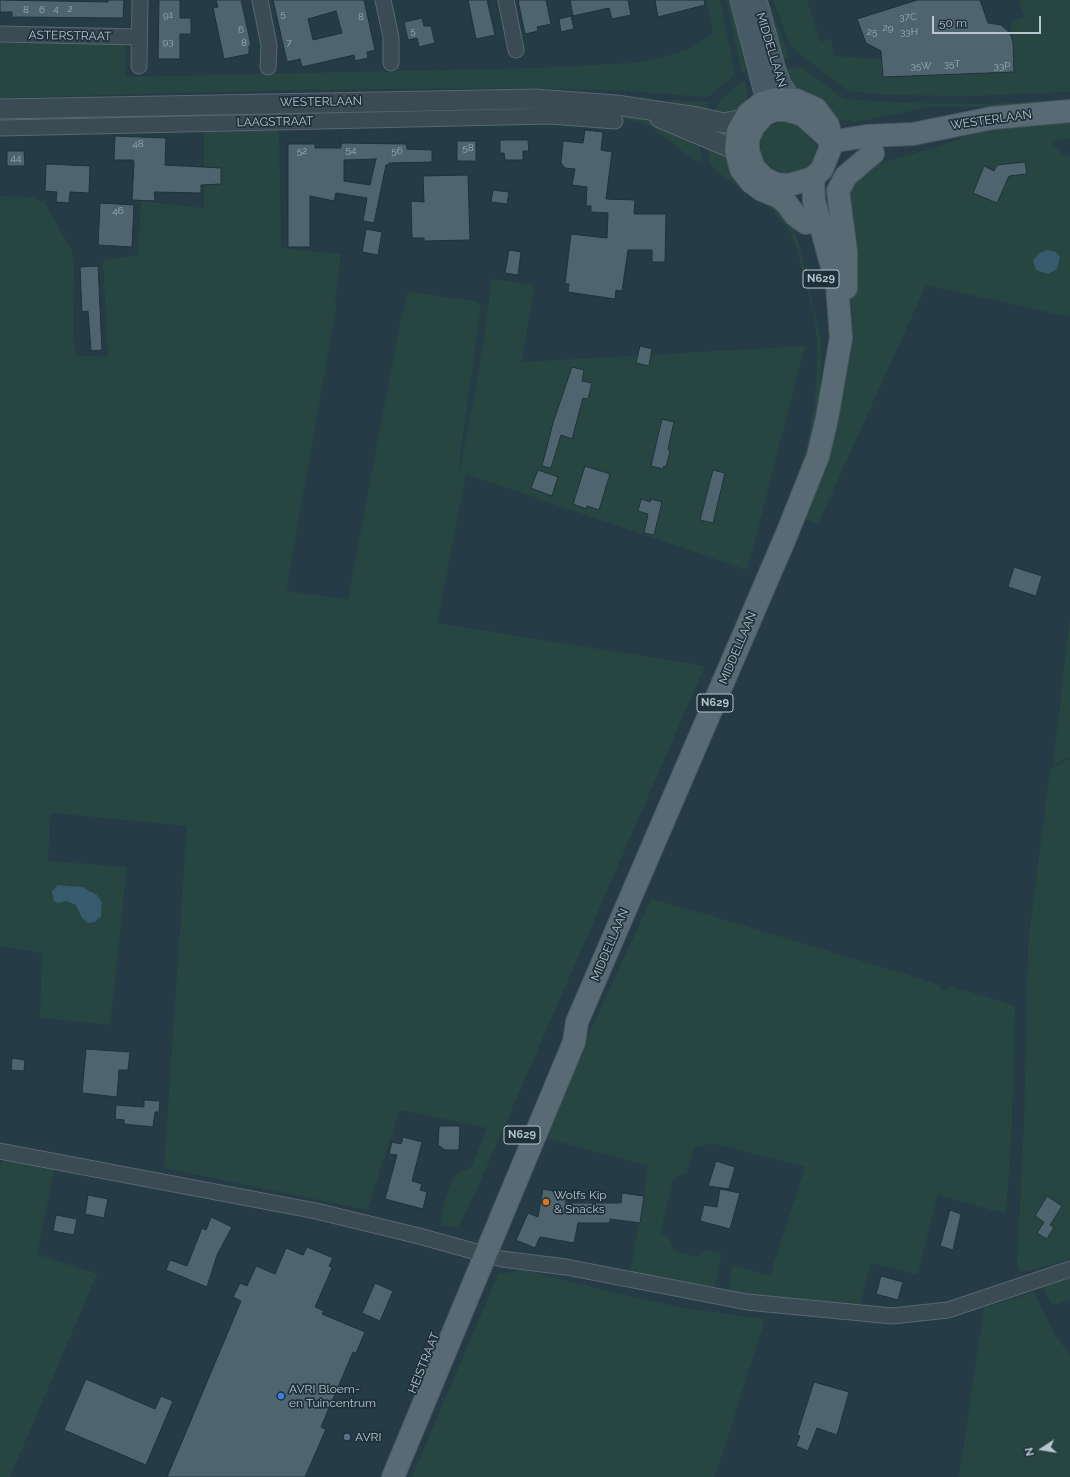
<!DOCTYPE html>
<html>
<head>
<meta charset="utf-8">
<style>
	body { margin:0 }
	#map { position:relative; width:1070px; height:1477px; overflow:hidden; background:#253b45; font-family:Raleway,sans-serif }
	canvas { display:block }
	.north { position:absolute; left:1022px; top:1429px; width:40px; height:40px; -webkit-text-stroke:3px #1e303a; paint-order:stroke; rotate:258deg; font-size:11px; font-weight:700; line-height:16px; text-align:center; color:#b7c5ce }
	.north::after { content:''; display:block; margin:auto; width:14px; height:18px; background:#b7c5ce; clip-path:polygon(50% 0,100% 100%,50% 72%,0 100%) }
	.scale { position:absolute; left:932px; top:16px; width:109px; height:18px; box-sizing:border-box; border:2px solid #b7c5ce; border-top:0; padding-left:5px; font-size:12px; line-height:14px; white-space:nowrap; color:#b7c5ce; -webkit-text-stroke:3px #1e303a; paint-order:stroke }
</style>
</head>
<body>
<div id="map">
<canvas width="1070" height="1477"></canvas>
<div class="north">N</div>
<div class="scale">50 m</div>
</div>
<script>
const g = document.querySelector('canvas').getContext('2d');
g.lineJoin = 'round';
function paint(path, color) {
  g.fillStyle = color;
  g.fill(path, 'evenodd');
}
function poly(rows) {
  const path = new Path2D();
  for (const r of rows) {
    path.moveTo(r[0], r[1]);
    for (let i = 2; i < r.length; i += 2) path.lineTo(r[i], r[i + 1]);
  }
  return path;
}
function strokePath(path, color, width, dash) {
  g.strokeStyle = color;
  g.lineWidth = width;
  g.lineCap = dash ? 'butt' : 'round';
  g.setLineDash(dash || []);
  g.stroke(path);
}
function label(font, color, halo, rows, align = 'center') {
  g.font = font + ' Raleway,sans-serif';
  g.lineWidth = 3.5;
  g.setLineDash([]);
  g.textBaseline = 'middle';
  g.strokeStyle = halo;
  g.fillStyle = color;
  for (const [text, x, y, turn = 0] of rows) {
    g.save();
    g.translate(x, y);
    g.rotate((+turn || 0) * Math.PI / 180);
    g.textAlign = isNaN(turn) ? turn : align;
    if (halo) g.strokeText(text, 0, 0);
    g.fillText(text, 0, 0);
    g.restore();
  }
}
paint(poly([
	[706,0,720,0,735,75,711,95,705,97,627,91,524,88,293,90,0,98,0,43,126,44,125,77,532,68,633,63,663,57,689,49,712,34,712,25],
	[726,0,731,0,746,71,742,72],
	[761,0,768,0,788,54,788,58,785,61,778,62],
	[773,0,807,0,820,42,831,39,834,56,882,59,883,77,1014,72,1011,22,1024,17,1019,0,1070,0,1070,92,973,96,887,95,848,91,791,47],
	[792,67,803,68,844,99,848,99,907,103,990,104,1070,99,1070,103,992,107,930,107,852,123,851,120,840,120,834,116,796,89,790,84,783,69],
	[745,79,748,93,746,102,737,111,725,113,714,112,720,100],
	[671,100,708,102,706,114,671,104],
	[618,114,660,124,700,142,701,163,687,155,649,125,617,118],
	[1070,121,1070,139,1051,142,1062,154,1070,156,1070,317,926,285,818,524,804,519,823,474,832,445,838,423,852,346,851,235,846,199,851,185,865,173,875,169,874,165,939,146,986,129],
	[780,122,788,122,796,125,817,146,813,159,807,166,799,171,790,173,777,170,767,163,761,154,760,143,763,135,768,128],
	[269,129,279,132,281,248,341,254,335,301,336,308,286,591,348,599,401,318,408,292,475,301,481,305,460,457,460,471,480,365,492,279,534,285,522,362,805,346,747,570,466,474,437,623,705,666,484,1173,464,1216,457,1227,441,1225,443,1208,451,1183,457,1173,471,1168,487,1128,400,1110,367,1210,164,1168,187,826,52,813,50,815,48,861,127,867,110,1025,40,1018,42,953,0,946,0,196,32,197,45,203,72,251,74,275,73,330,75,355,108,357,103,260,138,255,141,201,204,208,204,130],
	[58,885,70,885,89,890,102,902,102,910,97,921,79,909,76,905,66,901,58,903],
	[708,147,723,155,787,219,790,226,793,226,801,252,821,341,822,360,818,406,809,447,797,486,757,582,753,581,791,493,807,446,815,401,818,342,812,308,796,246,789,230,772,210,716,171,710,163],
	[1070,617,1070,757,1053,765],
	[1070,759,1070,1259,1029,1271,1020,1271,1017,1265,1024,1126,1028,943,1050,769],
	[651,899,702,913,908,975,934,983,940,986,943,991,951,986,1015,1006,1012,1122,1006,1214,938,1195,917,1275,871,1263,859,1307,733,1293,729,1290,733,1265,770,1276,805,1167,711,1143,694,1148,687,1173,673,1178,661,1232,663,1235,669,1237,673,1250,697,1257,707,1250,722,1254,714,1288,630,1275,648,1166,545,1138,582,1049],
	[3,1160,54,1170,37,1254,97,1274,10,1477,0,1477,0,1167],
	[524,1270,607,1291,684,1308,765,1319,715,1477,412,1477,498,1274],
	[1070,1277,1070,1300,1057,1304,1051,1303,1041,1285],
	[1034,1292,1055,1335,1070,1355,1070,1477,959,1477,984,1308]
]), '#274641');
paint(poly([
	[1048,250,1056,252,1060,257,1057,269,1048,274,1036,270,1033,261,1039,253],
	[58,885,82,887,97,895,102,902,101,916,95,922,88,923,82,918,76,905,66,901,58,903,54,901,52,891]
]), '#375b6d');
const building = poly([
	[0,0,108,2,108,0,124,0,123,18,12,17,12,12,0,12,0,0],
	[159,0,180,0,180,18,191,18,191,34,180,34,180,59,158,59,159,0],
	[216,0,241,0,251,45,249,46,249,54,224,59,213,8,218,7,216,0],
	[273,0,364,0,375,50,367,52,368,58,355,61,354,55,302,67,300,59,287,62,273,0],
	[336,11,342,33,313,40,308,19,336,11],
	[468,0,487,0,495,35,476,39,468,0],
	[518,0,546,0,551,24,537,27,538,31,525,34,518,0],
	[570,0,628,0,631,15,612,19,609,8,573,16,570,0],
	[655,0,704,0,705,5,658,17,655,0],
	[917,0,980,0,988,23,1001,25,1010,33,1013,42,1014,72,883,77,881,51,866,43,857,19,917,0],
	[571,16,574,29,561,32,559,19,571,16],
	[422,18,424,26,431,26,435,43,419,47,417,38,408,40,404,22,422,18],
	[585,130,603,132,601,150,612,152,606,199,635,200,634,214,666,214,665,262,652,262,652,250,628,250,622,291,616,290,615,299,568,292,569,284,565,284,571,234,607,238,608,213,591,212,591,206,586,206,587,187,572,185,575,169,565,168,561,163,563,141,583,143,585,130],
	[115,136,166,138,165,165,221,168,221,184,201,185,201,193,154,192,155,201,132,200,134,164,133,160,114,160,115,136],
	[500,140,528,140,529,151,523,151,523,160,505,160,504,153,500,153,500,140],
	[457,141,476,141,476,161,457,161,457,141],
	[341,143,406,144,407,149,432,150,432,162,389,163,388,165,386,165,374,223,363,221,367,198,336,193,334,201,310,196,310,247,288,247,288,144,315,144,315,148,341,148,341,143],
	[376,159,370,185,344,181,344,160,376,159],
	[7,151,24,151,25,166,7,166,7,151],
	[1025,162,1027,174,1009,176,997,203,973,193,984,166,994,171,997,165,1025,162],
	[46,164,90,166,89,193,70,192,69,203,56,202,57,192,45,191,46,164],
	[468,175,470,240,424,241,424,238,412,238,411,201,424,202,423,176,468,175],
	[493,190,509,192,507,204,491,202,493,190],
	[100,203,134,205,132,247,98,245,100,203],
	[366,229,382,232,378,255,362,252,366,229],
	[509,250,521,252,518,275,505,273,509,250],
	[98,266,102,350,91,351,88,311,82,312,80,267,98,266],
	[640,346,652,349,649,366,636,363,640,346],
	[572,367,584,370,582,381,592,383,588,399,583,398,572,439,561,435,551,468,542,466,553,423,572,367],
	[662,419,674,422,668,449,670,451,666,467,664,466,663,469,651,466,662,419],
	[585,466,610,474,599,510,587,506,586,509,573,504,585,466],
	[538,470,558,477,552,496,531,488,538,470],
	[713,470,725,473,713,523,700,520,713,470],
	[641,499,650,502,651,499,662,502,654,535,644,533,648,514,638,511,641,499],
	[1014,567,1042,576,1036,596,1008,587,1014,567],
	[86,1049,130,1052,128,1070,119,1070,117,1097,82,1093,86,1049],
	[12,1058,25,1060,24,1071,11,1070,12,1058],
	[144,1100,160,1101,159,1112,155,1112,153,1127,124,1124,124,1120,115,1119,116,1105,144,1107,144,1100],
	[439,1126,460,1126,459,1150,445,1150,438,1145,439,1126],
	[403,1137,422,1142,412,1181,422,1184,420,1190,427,1192,423,1209,385,1199,397,1155,389,1154,392,1142,401,1144,403,1137],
	[716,1161,735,1167,729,1189,708,1186,716,1161],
	[543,1189,567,1194,565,1203,621,1203,622,1193,644,1196,640,1223,610,1219,610,1223,578,1223,574,1243,540,1237,535,1248,516,1240,528,1213,538,1217,543,1189],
	[720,1189,740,1193,730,1229,700,1221,704,1205,717,1207,720,1189],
	[88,1195,108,1199,104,1218,85,1214,88,1195],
	[1047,1196,1062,1206,1050,1225,1054,1227,1047,1239,1037,1233,1044,1222,1035,1216,1047,1196],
	[950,1210,961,1214,953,1250,940,1246,950,1210],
	[56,1215,77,1219,74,1235,53,1231,56,1215],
	[211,1217,232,1227,217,1255,207,1287,166,1270,170,1260,187,1266,202,1228,206,1230,211,1217],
	[307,1247,333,1258,329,1266,332,1268,315,1307,324,1311,322,1314,365,1332,356,1353,353,1352,321,1427,326,1429,305,1477,167,1477,241,1301,233,1297,240,1283,247,1286,256,1266,275,1274,286,1248,303,1255,307,1247],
	[881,1276,903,1282,898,1300,876,1294,881,1276],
	[375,1283,393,1291,380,1321,362,1313,375,1283],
	[86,1379,155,1409,161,1396,173,1401,146,1465,64,1430,86,1379],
	[814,1382,849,1392,837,1435,817,1428,808,1451,796,1446,800,1436,797,1435,814,1382]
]);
paint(building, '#4e6570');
strokePath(building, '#20323b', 1);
const minor = poly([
	[260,0,269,45,268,67],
	[383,0,391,37,391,63],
	[506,0,516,50],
	[0,34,139,37],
	[139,66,140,0],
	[0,128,550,116,615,121],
	[0,1151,316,1211,419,1236,502,1259,566,1267,747,1302,892,1316,948,1310,1070,1269]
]);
const tertiary = poly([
	[0,109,535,99,616,105,697,117,724,123,744,119],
	[660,118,736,150]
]);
const secondary = poly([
	[741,0,767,101],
	[756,0,774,67,780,84,789,98]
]);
const primary = poly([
	[806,223,795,215,787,204,779,197,762,190,751,182,741,169,736,150,738,131,748,114,762,103,776,99,796,100,816,109,828,125,830,134,830,149,822,169,813,178,789,185,776,184,764,178,754,168,748,151,748,139,754,126,765,114,775,110,786,110,803,115,826,136,830,138,837,140,842,140,867,136,913,134,992,118,1070,111],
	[846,288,846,252,838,191,846,176,873,153],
	[393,1477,574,1042,577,1022,786,536,818,456,827,418,841,338,837,285,814,201,813,178]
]);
strokePath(minor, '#586871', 17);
strokePath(tertiary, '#586871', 21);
strokePath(secondary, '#586871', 23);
strokePath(primary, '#465760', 24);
strokePath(minor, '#3a4b54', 15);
strokePath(tertiary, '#3a4b54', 19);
strokePath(secondary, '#475b67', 21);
strokePath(primary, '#586b74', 22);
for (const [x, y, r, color] of [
	[546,1202,4,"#e8710a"],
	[281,1396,4,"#3f7fe0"],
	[347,1437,4,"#5c6f8a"]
]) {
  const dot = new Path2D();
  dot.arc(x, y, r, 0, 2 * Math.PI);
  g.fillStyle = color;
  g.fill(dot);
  strokePath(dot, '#1e303a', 1.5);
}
label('10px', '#9dadb6', null, [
	["4",56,9],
	["2",70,9],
	["8",26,10],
	["6",42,10],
	["5",283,14],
	["91",168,15],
	["8",361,17],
	["37C",908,17],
	["29",888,28],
	["6",241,30],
	["5",413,31],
	["25",872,32],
	["33H",909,32],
	["93",168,42],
	["8",244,43],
	["7",289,43],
	["35T",952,64],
	["35W",921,66],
	["33P",1002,66],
	["48",138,144],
	["58",468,148],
	["54",351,150],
	["52",302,151],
	["56",397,151],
	["44",16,158],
	["46",118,211]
]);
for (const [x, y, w] of [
	[821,279,36],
	[715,703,36],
	[522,1135,36]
]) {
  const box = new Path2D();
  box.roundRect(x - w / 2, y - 9, w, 18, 3);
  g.fillStyle = '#1e303a';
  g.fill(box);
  strokePath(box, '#b7c5ce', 1);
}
label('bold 11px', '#b7c5ce', null, [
	["N629",821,279],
	["N629",715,703],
	["N629",522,1135]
]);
label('12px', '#b7c5ce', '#1e303a', [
	["ASTERSTRAAT",70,36,1],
	["MIDDELLAAN",771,50,73],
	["WESTERLAAN",321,102,-1],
	["WESTERLAAN",991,120,-8],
	["LAAGSTRAAT",275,122,-1],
	["MIDDELLAAN",738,648,-67],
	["MIDDELLAAN",610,945,-67],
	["HEISTRAAT",424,1363,-68]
]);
label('12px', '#b7c5ce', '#1e303a', [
	["Wolfs Kip",554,1195],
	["& Snacks",554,1209],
	["AVRI Bloem-",289,1389],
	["en Tuincentrum",289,1403],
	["AVRI",355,1437]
], 'left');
</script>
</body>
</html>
